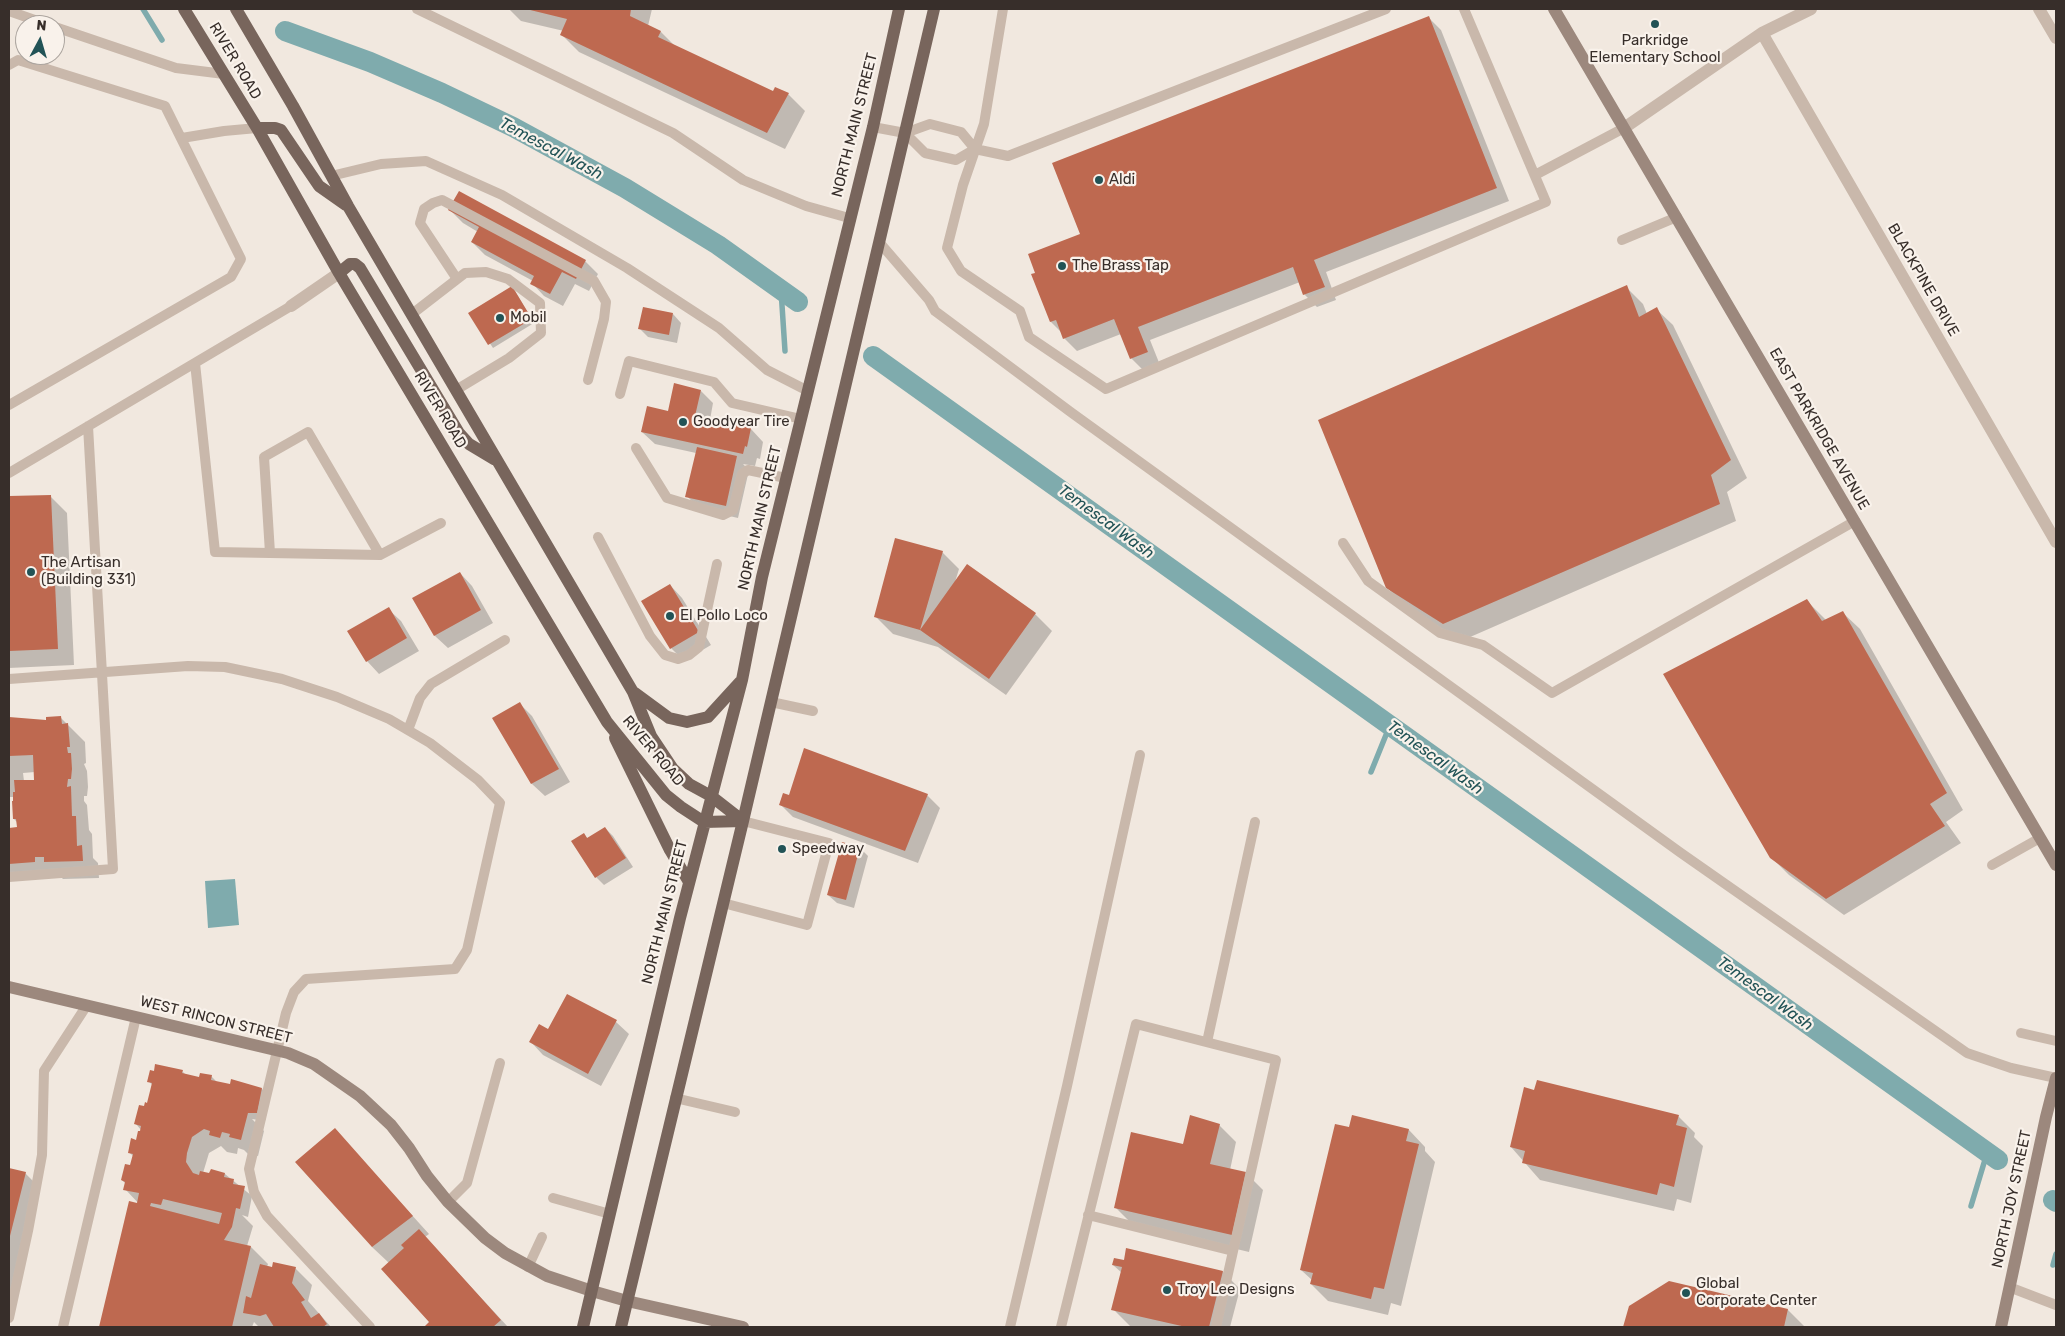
<!DOCTYPE html>
<html>
<head>
<meta charset="utf-8">
<style>
	body { margin:0 }
	#map { position:relative; width:2065px; height:1336px; overflow:hidden; background:#f1e8df; font-family:Rubik,sans-serif }
	canvas { display:block }
	.frame { position:absolute; inset:0; border:10px solid #372e2a; pointer-events:none }
	.north { position:absolute; left:15px; top:15px; width:50px; height:50px; box-sizing:border-box; background:#f9f2eb; border:1px solid #aba49e; border-radius:50%; rotate:6deg; font-size:14px; font-weight:700; line-height:20px; text-align:center; color:#372e2a }
	.north::after { content:''; display:block; margin:auto; width:18px; height:22px; background:#225356; clip-path:polygon(50% 0,100% 100%,50% 72%,0 100%) }
</style>
</head>
<body>
<div id="map">
<canvas width="2065" height="1336"></canvas>
<div class="frame"></div>
<div class="north">N</div>
</div>
<script>
const g = document.querySelector('canvas').getContext('2d');
g.lineJoin = 'round';
function paint(path, color) {
  g.fillStyle = color;
  g.fill(path, 'evenodd');
}
function poly(rows) {
  const path = new Path2D();
  for (const r of rows) {
    path.moveTo(r[0], r[1]);
    for (let i = 2; i < r.length; i += 2) path.lineTo(r[i], r[i + 1]);
  }
  return path;
}
function strokePath(path, color, width, dash) {
  g.strokeStyle = color;
  g.lineWidth = width;
  g.lineCap = dash ? 'butt' : 'round';
  g.setLineDash(dash || []);
  g.stroke(path);
}
function label(font, color, halo, rows, align = 'center') {
  g.font = font + ' Rubik,sans-serif';
  g.lineWidth = 4.5;
  g.setLineDash([]);
  g.textBaseline = 'middle';
  g.strokeStyle = halo;
  g.fillStyle = color;
  for (const [text, x, y, turn = 0] of rows) {
    g.save();
    g.translate(x, y);
    g.rotate((+turn || 0) * Math.PI / 180);
    g.textAlign = isNaN(turn) ? turn : align;
    if (halo) g.strokeText(text, 0, 0);
    g.fillText(text, 0, 0);
    g.restore();
  }
}
paint(poly([
	[235,879,239,925,208,928,205,881]
]), '#7fabad');
paint(poly([
	[509,9,652,9,648,26,661,32,676,47,773,93,788,94,805,111,785,149,579,52,562,35,564,31,521,21],
	[1429,18,1441,30,1509,201,1326,272,1336,300,1317,307,1304,294,1300,282,1150,340,1160,365,1144,371,1131,358,1121,334,1077,351,1064,338,1061,332,1051,322,1033,275,1082,234],
	[459,193,585,261,598,274,589,291,575,284,563,306,544,296,532,283,533,281,485,255,472,242,478,232,463,223,450,210],
	[1626,287,1643,304,1647,314,1656,309,1673,325,1747,478,1727,492,1736,521,1461,641,1405,605,1387,588],
	[515,291,534,323,493,348,470,313],
	[673,314,681,323,677,343,648,337,640,329],
	[701,391,713,403,710,420,751,429,763,442,760,459,757,458,755,466,743,464,749,470,738,518,699,509,687,496,696,453,655,444,642,432],
	[50,496,67,513,74,665,9,668,9,498],
	[942,552,959,569,955,582,967,566,1035,614,1052,631,1006,695,938,647,893,634,876,617],
	[460,573,472,586,493,623,448,648,435,636,414,599],
	[670,585,682,598,711,645,684,661,671,648,643,602],
	[1807,601,1826,620,1843,613,1860,629,1963,810,1946,822,1961,843,1844,915,1789,875,1771,857],
	[388,609,401,621,419,651,379,674,367,661],
	[520,704,532,716,570,782,545,796,532,784,494,718],
	[61,718,85,742,86,763,84,764,87,771,88,787,87,796,84,796,84,801,87,805,89,830,92,834,93,858,98,863,99,878,63,879,57,873,9,881,9,829,18,828,18,823,14,819,14,797,9,797,9,719,47,721],
	[35,772,35,781,24,781,23,773],
	[927,795,940,808,918,863,793,817,780,804,789,797],
	[605,828,613,836,633,867,604,885,596,877,584,834,588,839],
	[860,848,868,856,854,908,837,903,828,895],
	[616,1022,629,1034,601,1086,543,1055,531,1042],
	[182,1071,186,1075,200,1078,211,1076,218,1083,262,1089,270,1097,265,1121,252,1119,264,1131,258,1156,248,1154,244,1150,238,1148,237,1154,227,1152,221,1146,209,1153,203,1173,225,1174,252,1196,248,1217,242,1215,253,1226,247,1246,251,1247,268,1264,267,1267,295,1268,312,1285,308,1301,331,1327,259,1327,254,1322,252,1327,100,1327,130,1203,141,1206,125,1189,126,1184,122,1180,131,1166,134,1157,129,1152,137,1141,141,1130,136,1124,148,1104,152,1085,149,1081],
	[1678,1116,1695,1133,1694,1137,1703,1146,1691,1203,1677,1199,1674,1211,1540,1180,1511,1147],
	[1219,1125,1236,1142,1230,1170,1246,1173,1263,1190,1249,1252,1132,1224,1115,1207,1184,1146],
	[1350,1129,1409,1130,1425,1147,1425,1151,1435,1162,1401,1306,1391,1303,1388,1315,1328,1301,1311,1284,1312,1280,1301,1270],
	[335,1130,429,1234,425,1237,508,1327,427,1327,426,1326,431,1322,389,1263,372,1247],
	[9,1169,25,1173,38,1186,9,1307],
	[1127,1249,1223,1272,1240,1289,1230,1327,1130,1326,1113,1309,1122,1273,1113,1265,1125,1262],
	[1630,1307,1788,1310,1805,1327,1625,1327]
]), '#0003');
strokePath(poly([
	[143,9,162,40],
	[781,290,785,351],
	[1371,772,1390,725],
	[1971,1206,1987,1153],
	[2053,1265,2056,1254]
]), '#7fabad', 5.5);
strokePath(poly([
	[285,31,370,62,442,93,513,127,625,188,718,245,798,302],
	[873,356,1998,1160],
	[2053,1200,2056,1202]
]), '#7fabad', 20);
paint(poly([
	[526,9,631,9,630,16,661,31,658,37,773,91,775,87,789,93,767,133,560,35,567,19],
	[1429,16,1497,188,1314,260,1325,287,1303,295,1293,267,1138,327,1148,352,1130,359,1114,319,1063,339,1056,320,1050,322,1031,274,1035,273,1028,254,1080,234,1052,163],
	[459,191,586,260,576,279,562,272,550,294,530,284,534,276,471,242,479,227,448,210],
	[1627,285,1639,317,1657,307,1731,460,1711,475,1720,504,1443,624,1386,588,1318,420],
	[512,286,532,319,488,345,468,313],
	[643,307,673,313,669,335,638,329],
	[674,383,701,390,695,416,751,428,747,447,745,446,743,454,641,432,647,406,668,411],
	[697,447,737,456,726,506,685,497],
	[51,495,58,649,9,651,9,496],
	[895,538,943,551,920,630,874,617],
	[967,564,1036,613,989,679,920,630],
	[460,572,481,610,434,636,412,598],
	[670,584,699,632,670,649,641,601],
	[1807,599,1822,621,1843,611,1947,793,1930,804,1945,826,1826,899,1770,858,1663,674],
	[389,607,407,638,366,662,347,631],
	[520,702,559,769,531,784,492,718],
	[61,716,62,724,68,723,70,747,67,747,68,753,71,753,72,769,71,779,68,779,67,787,71,786,72,816,76,816,77,846,82,845,83,861,44,862,44,857,35,857,35,862,9,864,9,828,17,827,16,819,13,819,12,801,13,801,13,792,15,792,14,780,34,780,33,755,9,756,9,717,46,720,46,717],
	[804,748,928,794,905,851,779,805,783,793,789,795],
	[605,827,626,858,595,878,571,841,584,833,587,838],
	[842,842,860,847,846,900,827,895],
	[567,994,617,1020,588,1074,529,1042,539,1024,548,1029],
	[155,1064,183,1070,182,1073,199,1077,200,1073,212,1075,211,1080,230,1084,231,1079,262,1088,257,1113,248,1113,241,1140,229,1137,230,1134,222,1132,220,1138,209,1135,210,1131,204,1129,192,1137,187,1153,186,1162,193,1173,199,1175,200,1171,209,1173,211,1169,225,1173,224,1177,234,1179,233,1184,245,1186,240,1209,236,1208,232,1227,224,1240,251,1246,232,1327,99,1327,129,1201,137,1203,139,1193,123,1190,125,1182,121,1180,125,1164,130,1165,133,1154,128,1153,131,1138,136,1140,138,1131,140,1131,141,1126,134,1124,139,1105,144,1106,145,1102,147,1103,152,1083,147,1082,150,1070,154,1071],
	[163,1199,222,1213,219,1224,150,1206,151,1203,161,1205],
	[1537,1080,1679,1115,1676,1125,1687,1128,1674,1187,1660,1183,1657,1195,1522,1163,1525,1151,1510,1147,1524,1087,1534,1090],
	[1190,1115,1220,1124,1210,1164,1246,1172,1232,1235,1114,1208,1131,1132,1183,1144],
	[1352,1115,1409,1129,1406,1141,1419,1144,1384,1289,1374,1287,1371,1299,1310,1284,1313,1273,1300,1270,1335,1124,1349,1127],
	[335,1128,413,1216,372,1247,295,1162],
	[9,1168,26,1172,9,1240],
	[419,1229,501,1320,493,1327,426,1327,425,1326,429,1322,381,1269,404,1248,401,1245],
	[1126,1248,1223,1271,1209,1327,1186,1327,1111,1310,1122,1267,1112,1265,1114,1258,1124,1260],
	[273,1262,296,1267,292,1283,305,1300,301,1302,311,1318,319,1313,327,1324,323,1327,274,1327,266,1314,260,1316,243,1313,246,1296,251,1298,260,1264,272,1267],
	[1669,1281,1788,1309,1784,1327,1623,1327,1629,1306]
]), '#be6950');
strokePath(poly([
	[417,9,673,133,743,180,806,206,849,218],
	[1003,9,984,124,963,185,947,248,961,271,1020,311,1029,337,1106,389,1546,202,1464,9],
	[9,11,49,25],
	[55,27,176,68,224,74],
	[9,65,18,60,165,106,241,259,231,277,9,405],
	[873,127,905,133,930,124,961,132,975,149,1008,156,1386,9],
	[905,133,925,153,956,160,975,149],
	[182,138,224,131,257,128],
	[1535,175,1624,128],
	[331,176,381,164,426,161,502,195,627,268,719,328,767,370,808,391],
	[1622,240,1677,217],
	[879,242,929,300,935,311,1072,413,1681,853,1967,1053,2011,1068,2056,1078],
	[457,279,420,223,424,209,433,203,442,200,594,281,606,302,604,319,588,380],
	[412,314,465,273,486,272,508,279,540,303,541,333,509,358,456,390],
	[195,363,215,552,380,555,441,523],
	[620,394,629,361,714,382,732,403,801,419],
	[636,448,667,498,723,515,733,510,742,474,748,470,786,478],
	[9,473,291,306],
	[598,537,650,636,665,655,678,659,689,655,699,647,717,564],
	[1343,543,1368,581,1440,633,1483,645,1552,693,1855,521],
	[270,553,264,457,308,432,380,555],
	[9,679,188,666,225,667,282,679,337,697,389,719,430,743,478,780,500,803,467,950,455,969,306,979,294,992,286,1013,249,1169,254,1192,267,1216,370,1327],
	[771,702,813,711],
	[408,730,420,698,431,684,505,640],
	[1992,865,2040,838],
	[9,877,113,869,88,426],
	[723,903,807,925,829,843,743,821],
	[2021,1033,2056,1041],
	[1207,1042,1255,822],
	[675,1098,735,1112],
	[553,1198,610,1214],
	[448,1202,467,1183,500,1063],
	[1088,1215,1233,1251],
	[528,1267,542,1237],
	[2009,1287,2056,1305],
	[9,1318,28,1231,42,1155,44,1071,87,1005],
	[63,1327,136,1017],
	[1010,1327,1067,1086,1140,755],
	[1061,1327,1136,1024,1276,1060,1216,1327]
]), '#c9b8ab', 10);
strokePath(poly([
	[2039,9,2056,38],
	[1762,33,2056,542],
	[1624,128,1762,33,1811,9],
	[291,306,339,273]
]), '#c9b8ab', 12);
strokePath(poly([
	[1554,9,2056,865],
	[9,987,288,1053,314,1064,360,1096,391,1125,409,1148,427,1176,448,1202,485,1238,505,1253,547,1276,592,1291,627,1301,743,1327],
	[2001,1327,2046,1117,2056,1078]
]), '#9c887d', 12);
strokePath(poly([
	[184,9,257,128,339,273,607,722,666,795,681,807,704,822,743,821],
	[236,9,293,106,348,206,633,692,651,736,673,769,689,784,711,796,743,821],
	[257,128,275,128,281,130,319,186,346,205],
	[339,273,350,264,355,264,360,268,459,433,469,444,494,459],
	[635,693,669,718,687,722,708,717,740,682],
	[615,738,670,850,689,882],
	[583,1327,680,918,742,680,762,577,873,127,899,9],
	[621,1327,743,821,934,9]
]), '#78655c', 12);
for (const [x, y, r, color] of [
	[1655,24,5,"#225356"],
	[1099,180,5,"#225356"],
	[1062,266,5,"#225356"],
	[500,318,5,"#225356"],
	[683,422,5,"#225356"],
	[31,572,5,"#225356"],
	[670,616,5,"#225356"],
	[782,849,5,"#225356"],
	[1167,1290,5,"#225356"],
	[1686,1293,5,"#225356"]
]) {
  const dot = new Path2D();
  dot.arc(x, y, r, 0, 2 * Math.PI);
  g.fillStyle = color;
  g.fill(dot);
  strokePath(dot, '#f9f2eb', 2);
}
label('15px', '#372e2a', '#f9f2eb', [
	["Parkridge",1655,41,"center"],
	["Elementary School",1655,58,"center"],
	["Aldi",1109,180],
	["The Brass Tap",1072,266],
	["Mobil",510,318],
	["Goodyear Tire",693,422],
	["The Artisan",41,563],
	["(Building 331)",41,580],
	["El Pollo Loco",680,616],
	["Speedway",792,849],
	["Global",1696,1284],
	["Corporate Center",1696,1301],
	["Troy Lee Designs",1177,1290]
], 'left');
label('15px', '#372e2a', '#f9f2eb', [
	["RIVER ROAD",235,61,59],
	["NORTH MAIN STREET",855,125,-76],
	["BLACKPINE DRIVE",1923,280,60],
	["RIVER ROAD",440,410,59],
	["EAST PARKRIDGE AVENUE",1819,429,60],
	["NORTH MAIN STREET",760,518,-77],
	["RIVER ROAD",653,751,50],
	["NORTH MAIN STREET",665,912,-76],
	["WEST RINCON STREET",216,1020,14],
	["NORTH JOY STREET",2012,1199,-78]
]);
label('italic 16px', '#225356', '#f9f2eb', [
	["Temescal Wash",551,149,28],
	["Temescal Wash",1106,522,36],
	["Temescal Wash",1435,758,36],
	["Temescal Wash",1765,994,36]
]);
</script>
</body>
</html>
